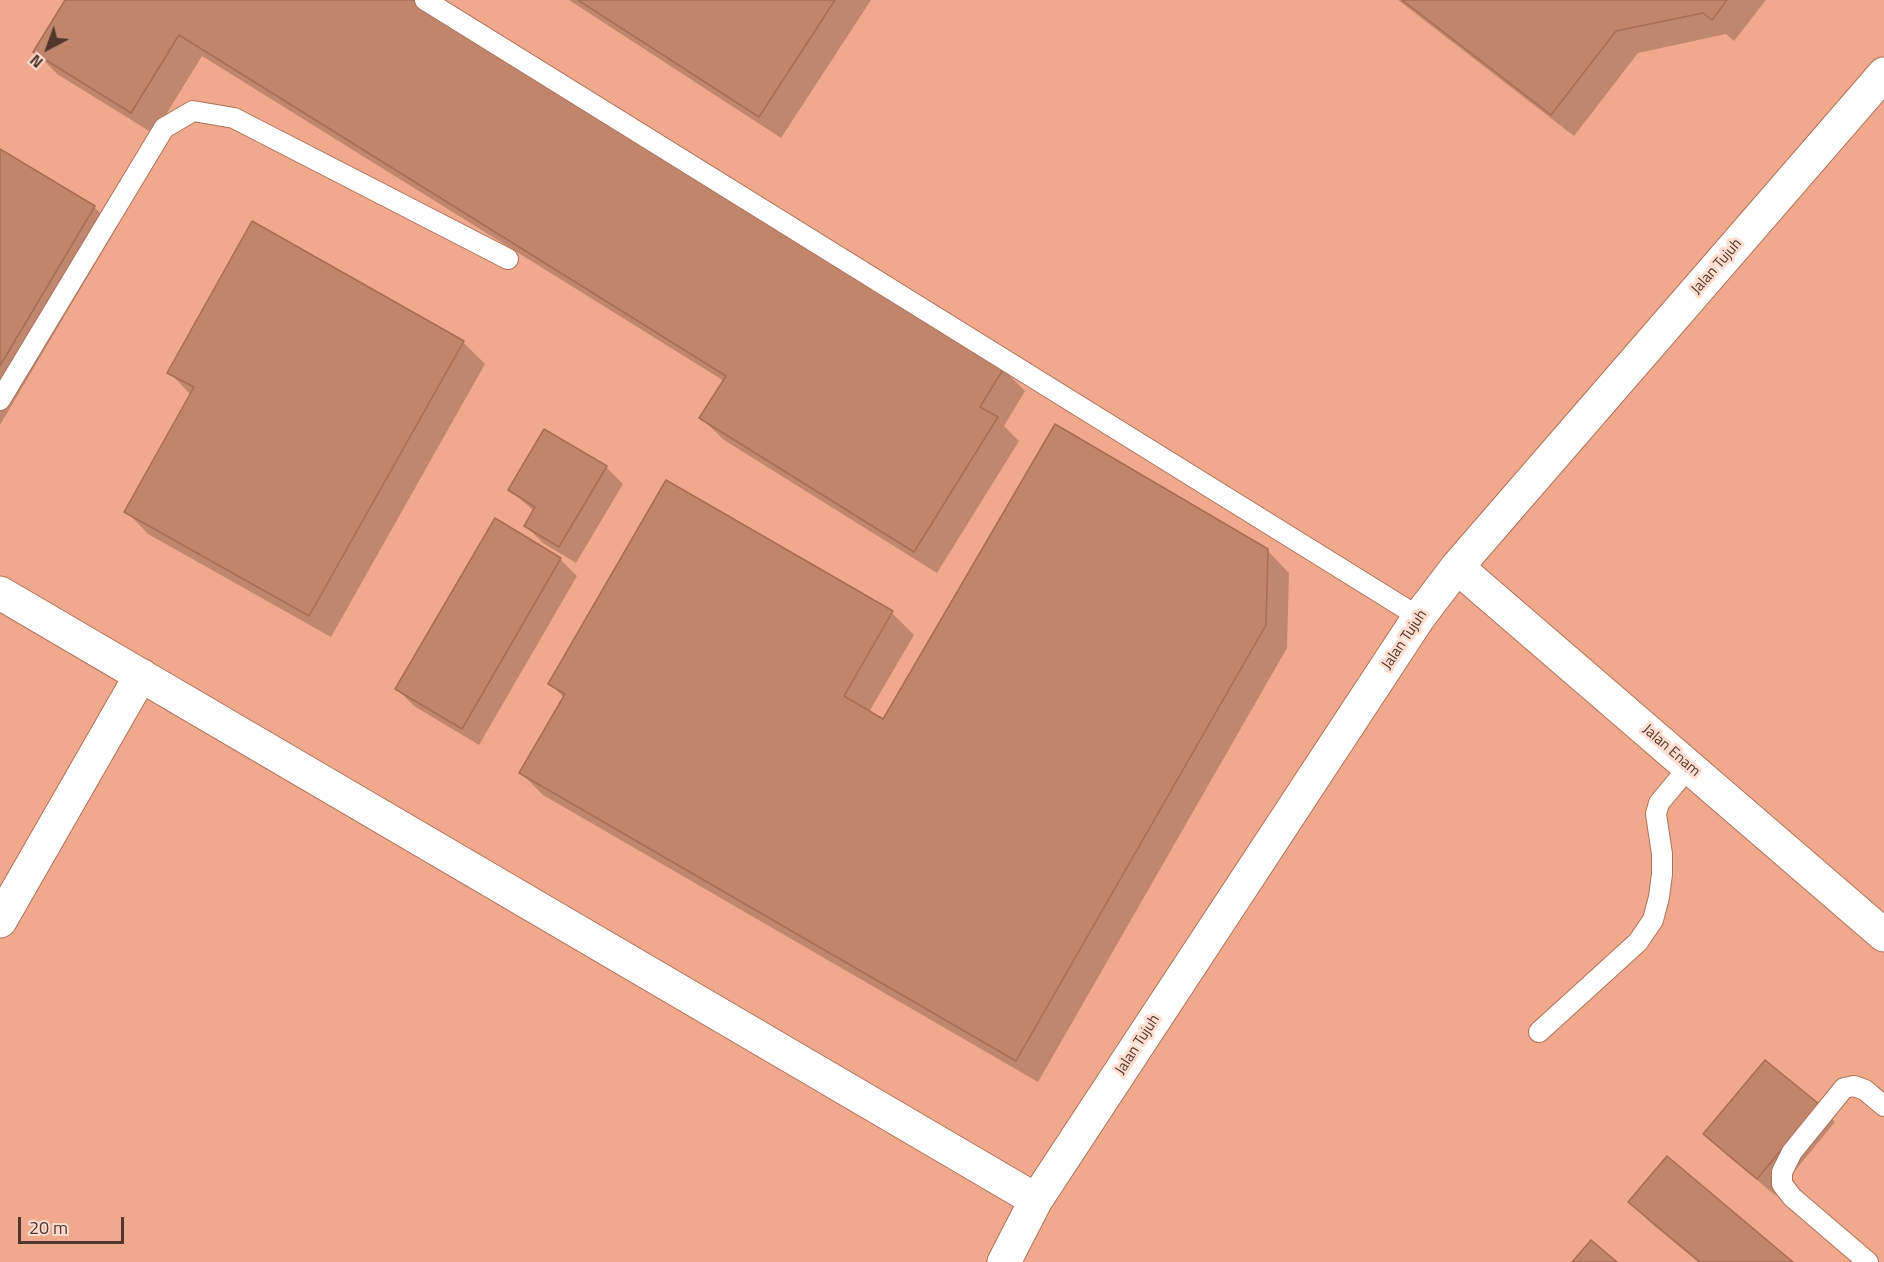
<!DOCTYPE html>
<html>
<head>
<meta charset="utf-8">
<style>
	body { margin:0 }
	#map { position:relative; width:1884px; height:1262px; overflow:hidden; background:#f4b49a; font-family:"Titillium Web",sans-serif }
	canvas { display:block }
	.north { position:absolute; left:18px; top:18px; width:60px; height:60px; -webkit-text-stroke:4px #ffddd0; paint-order:stroke; rotate:221deg; font-size:16px; font-weight:700; line-height:24px; text-align:center; color:#50362b }
	.north::after { content:''; display:block; margin:auto; width:21px; height:27px; background:#50362b; clip-path:polygon(50% 0,100% 100%,50% 72%,0 100%) }
	.scale { position:absolute; left:18px; top:1217px; width:106px; height:27px; box-sizing:border-box; border:3px solid #50362b; border-top:0; padding-left:8px; font-size:18px; line-height:21px; white-space:nowrap; color:#50362b; -webkit-text-stroke:4px #ffddd0; paint-order:stroke }
</style>
</head>
<body>
<div id="map">
<canvas width="1884" height="1262"></canvas>
<div class="north">N</div>
<div class="scale">20 m</div>
</div>
<script>
const g = document.querySelector('canvas').getContext('2d');
g.lineJoin = 'round';
function paint(path, color) {
  g.fillStyle = color;
  g.fill(path, 'evenodd');
}
function poly(rows) {
  const path = new Path2D();
  for (const r of rows) {
    path.moveTo(r[0], r[1]);
    for (let i = 2; i < r.length; i += 2) path.lineTo(r[i], r[i + 1]);
  }
  return path;
}
function strokePath(path, color, width, dash) {
  g.strokeStyle = color;
  g.lineWidth = width;
  g.lineCap = dash ? 'butt' : 'round';
  g.setLineDash(dash || []);
  g.stroke(path);
}
function label(font, color, halo, rows, align = 'center') {
  g.font = font + ' "Titillium Web",sans-serif';
  g.lineWidth = 6;
  g.setLineDash([]);
  g.textBaseline = 'middle';
  g.strokeStyle = halo;
  g.fillStyle = color;
  for (const [text, x, y, turn = 0] of rows) {
    g.save();
    g.translate(x, y);
    g.rotate((+turn || 0) * Math.PI / 180);
    g.textAlign = isNaN(turn) ? turn : align;
    if (halo) g.strokeText(text, 0, 0);
    g.fillText(text, 0, 0);
    g.restore();
  }
}
paint(poly([
	[0,0,1884,0,1884,1262,0,1262]
]), '#f0a98c');
paint(poly([
	[67,0,410,0,1003,369,1025,391,1004,426,1019,441,937,573,724,440,701,418,724,381,202,56,154,134,57,74,35,51],
	[569,0,871,0,781,138],
	[1398,0,1766,0,1734,41,1726,34,1638,53,1574,136],
	[0,151,94,207,116,229,0,425],
	[463,342,485,364,331,637,148,534,126,511,191,395,169,372],
	[606,467,623,484,576,563,543,543,526,526,534,511,510,490],
	[1267,550,1289,573,1287,648,1038,1082,543,795,521,773,564,698,550,683,892,613,914,635,869,712,884,721],
	[560,559,577,576,479,745,414,706,397,689],
	[1818,1105,1835,1122,1775,1195,1722,1151,1705,1134],
	[1630,1202,1790,1262,1698,1262,1652,1224]
]), '#0003');
const building = poly([
	[65,0,413,0,1004,368,980,407,998,417,914,552,699,418,726,376,179,35,131,113,33,52,65,0],
	[578,0,835,0,759,117,578,0],
	[1402,0,1727,0,1712,20,1703,13,1616,31,1551,115,1402,0],
	[0,149,95,206,0,366,0,149],
	[252,221,464,341,309,616,124,512,194,387,167,373,252,221],
	[1055,424,1268,549,1266,625,1016,1061,519,773,565,694,548,684,666,480,893,611,844,696,883,719,1055,424],
	[544,429,607,466,559,547,524,526,535,507,508,490,544,429],
	[495,518,561,558,462,729,395,689,495,518],
	[1765,1060,1819,1104,1757,1179,1703,1134,1765,1060],
	[1667,1156,1793,1262,1700,1262,1628,1202,1667,1156],
	[1591,1240,1617,1262,1572,1262,1591,1240]
]);
paint(building, '#c1856c');
strokePath(building, '#a76d55', 1.5);
const lane = poly([
	[425,0,1419,617],
	[0,400,164,128,193,111,234,118,508,259],
	[1539,1032,1638,942,1653,920,1659,897,1662,874,1662,854,1656,814,1659,803,1689,767],
	[1868,1262,1792,1197,1782,1184,1782,1172,1792,1152,1844,1088,1854,1086,1865,1090,1884,1106]
]);
const street = poly([
	[1457,567,1884,935],
	[0,593,1036,1200],
	[0,921,141,675],
	[1004,1262,1036,1200,1419,617,1457,567,1884,74]
]);
strokePath(lane, '#ad7259', 22);
strokePath(street, '#ad7259', 35);
strokePath(lane, '#fff', 20);
strokePath(street, '#fff', 33);
label('15px', '#50362b', '#ffddd0', [
	["Jalan Tujuh",1717,267,-49],
	["Jalan Tujuh",1405,640,-56],
	["Jalan Enam",1671,751,41],
	["Jalan Tujuh",1138,1045,-57]
]);
</script>
</body>
</html>
